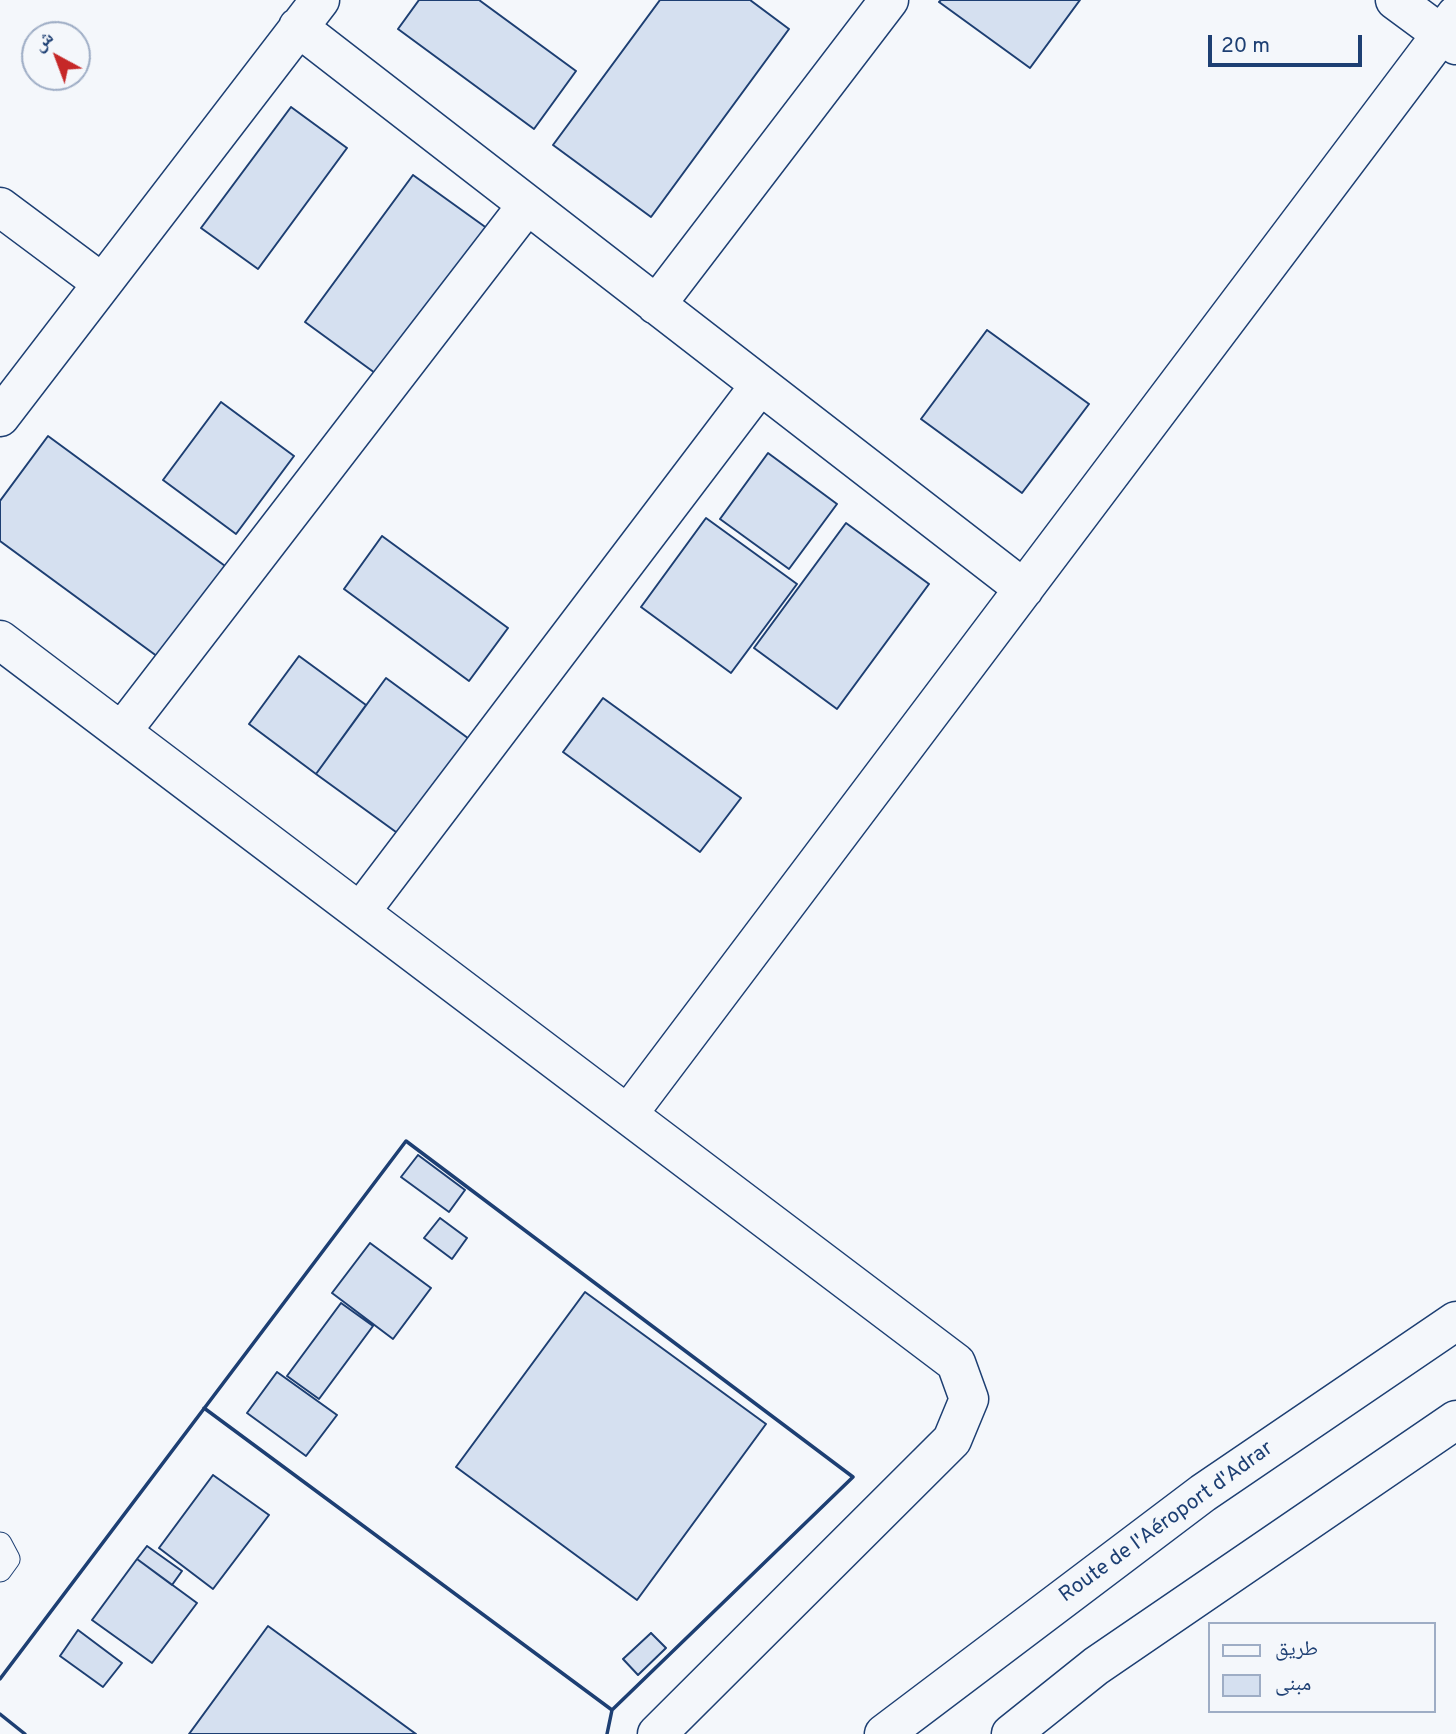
<!DOCTYPE html>
<html>
<head>
<meta charset="utf-8">
<style>
	body { margin:0 }
	#map { position:relative; width:1456px; height:1734px; overflow:hidden; background:#f4f7fb; font-family:Overpass,"Noto Naskh Arabic",sans-serif }
	canvas { display:block }
	.legend { position:absolute; left:1208px; top:1622px; width:228px; height:91px; box-sizing:border-box; background:#f4f7fb; border:2px solid #9eadc5; margin:0; padding:9px 12px; list-style:none; font-size:21px; color:#1d3f73 }
	.legend li { display:flex; align-items:center; gap:14px; height:35px }
	.legend b { width:35px; border:2px solid #9eadc5 }
	.north { position:absolute; left:21px; top:21px; width:70px; height:70px; box-sizing:border-box; background:#f4f7fb; border:2px solid #9eadc5; border-radius:50%; rotate:319deg; font-size:19px; font-weight:700; line-height:28px; text-align:center; color:#1d3f73 }
	.north::after { content:''; display:block; margin:auto; width:24px; height:32px; background:#c62828; clip-path:polygon(50% 0,100% 100%,50% 72%,0 100%) }
	.scale { position:absolute; left:1208px; top:35px; width:154px; height:32px; box-sizing:border-box; border:4px solid #1d3f73; border-top:0; padding-left:9px; font-size:21px; line-height:24px; white-space:nowrap; color:#1d3f73; -webkit-text-stroke:5px #f4f7fb; paint-order:stroke }
</style>
</head>
<body>
<div id="map">
<canvas width="1456" height="1734"></canvas>
<ul class="legend">
<li><b style="height:9px;background:#f4f7fb"></b>طريق</li>
<li><b style="height:19px;background:#d5e0f0"></b>مبنى</li>
</ul>
<div class="north">ش</div>
<div class="scale">20 m</div>
</div>
<script>
const g = document.querySelector('canvas').getContext('2d');
g.lineJoin = 'round';
function paint(path, color) {
  g.fillStyle = color;
  g.fill(path, 'evenodd');
}
function poly(rows) {
  const path = new Path2D();
  for (const r of rows) {
    path.moveTo(r[0], r[1]);
    for (let i = 2; i < r.length; i += 2) path.lineTo(r[i], r[i + 1]);
  }
  return path;
}
function strokePath(path, color, width, dash) {
  g.strokeStyle = color;
  g.lineWidth = width;
  g.lineCap = dash ? 'butt' : 'round';
  g.setLineDash(dash || []);
  g.stroke(path);
}
function label(font, color, halo, rows, align = 'center') {
  g.font = font + ' Overpass,sans-serif';
  g.lineWidth = 5;
  g.setLineDash([]);
  g.textBaseline = 'middle';
  g.strokeStyle = halo;
  g.fillStyle = color;
  for (const [text, x, y, turn = 0] of rows) {
    g.save();
    g.translate(x, y);
    g.rotate((+turn || 0) * Math.PI / 180);
    g.textAlign = isNaN(turn) ? turn : align;
    if (halo) g.strokeText(text, 0, 0);
    g.fillText(text, 0, 0);
    g.restore();
  }
}
const building = poly([
	[419,0,479,0,576,71,534,129,398,29,419,0],
	[660,0,750,0,789,29,651,217,553,145,660,0],
	[941,0,1080,0,1030,68,939,2,941,0],
	[291,107,347,148,258,269,201,228,291,107],
	[413,175,495,234,386,381,305,322,413,175],
	[987,330,1089,404,1022,493,921,419,987,330],
	[221,402,294,456,236,534,163,480,221,402],
	[48,436,236,574,169,665,0,541,0,501,48,436],
	[768,453,837,504,789,569,720,519,768,453],
	[706,518,797,584,731,673,641,607,706,518],
	[846,523,929,584,837,709,754,648,846,523],
	[382,536,508,628,469,681,344,589,382,536],
	[299,656,366,705,316,774,249,724,299,656],
	[386,678,476,744,407,840,316,774,386,678],
	[603,698,741,798,700,852,563,752,603,698],
	[418,1155,465,1190,449,1212,401,1177,418,1155],
	[440,1218,467,1238,452,1259,424,1238,440,1218],
	[370,1243,431,1288,393,1339,332,1293,370,1243],
	[585,1292,766,1424,637,1600,456,1467,585,1292],
	[341,1303,373,1326,319,1399,287,1376,341,1303],
	[277,1372,337,1415,306,1456,247,1413,277,1372],
	[213,1475,269,1515,213,1589,159,1548,213,1475],
	[147,1546,182,1571,172,1585,137,1559,147,1546],
	[137,1559,197,1603,152,1663,92,1620,137,1559],
	[268,1626,416,1734,189,1734,268,1626],
	[78,1630,122,1663,103,1687,60,1656,78,1630],
	[651,1633,666,1648,638,1675,623,1659,651,1633]
]);
paint(building, '#d5e0f0');
strokePath(building, '#1d3f73', 2);
const lane = poly([
	[0,1544,8,1559,0,1570]
]);
const street = poly([
	[1395,0,1456,45],
	[298,27,1024,589],
	[0,207,102,283],
	[656,305,889,0],
	[0,417,320,0],
	[0,640,956,1363,969,1399,952,1440,657,1734],
	[122,731,527,205],
	[361,911,760,385],
	[628,1114,1456,15]
]);
const secondary = poly([
	[884,1734,1203,1493,1456,1321],
	[1011,1734,1096,1666,1456,1420]
]);
strokePath(lane, '#1d3f73', 25);
strokePath(street, '#1d3f73', 41);
strokePath(secondary, '#1d3f73', 41);
strokePath(lane, '#f4f7fb', 23);
strokePath(street, '#f4f7fb', 38);
strokePath(secondary, '#f4f7fb', 38);
strokePath(poly([
	[204,1408,612,1710],
	[0,1679,406,1141,853,1477,612,1710,607,1734],
	[0,1714,25,1734]
]), '#1d3f73', 3.5);
label('21px', '#1d3f73', '#f4f7fb', [
	["Route de l'Aéroport d'Adrar",1167,1523,-36]
]);
</script>
</body>
</html>
